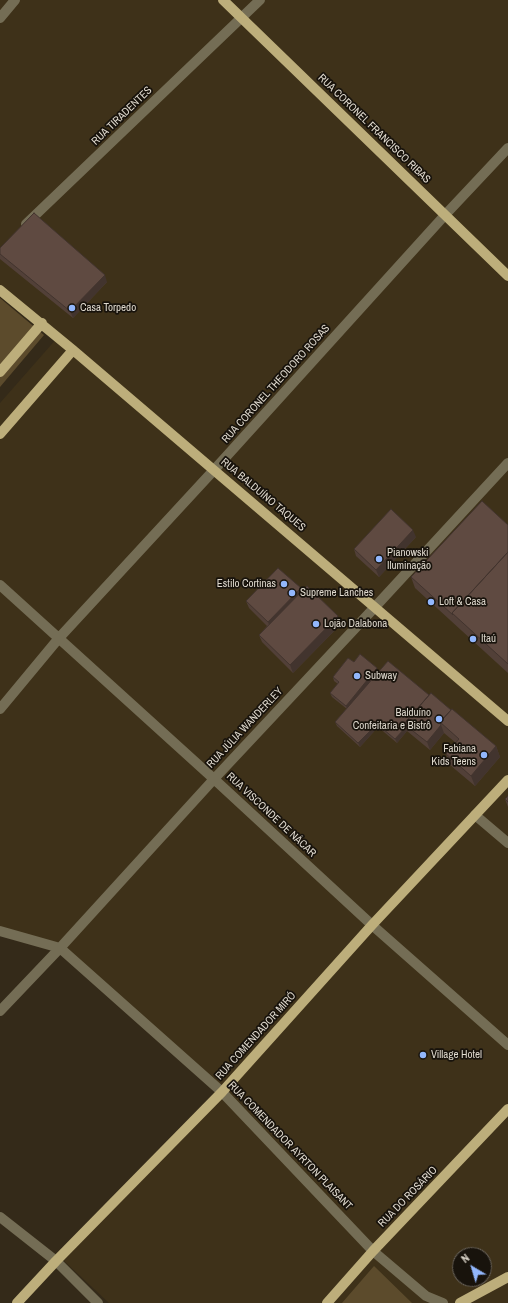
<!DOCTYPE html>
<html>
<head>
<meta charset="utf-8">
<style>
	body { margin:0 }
	#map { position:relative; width:508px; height:1303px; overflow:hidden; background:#342a19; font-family:"Archivo Narrow",sans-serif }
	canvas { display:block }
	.north { position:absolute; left:452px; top:1247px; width:40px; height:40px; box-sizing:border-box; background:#18130c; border:1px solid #68625a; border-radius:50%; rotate:322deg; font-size:11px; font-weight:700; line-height:16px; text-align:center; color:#dfd9ce }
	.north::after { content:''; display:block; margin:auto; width:14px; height:18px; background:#92b7fd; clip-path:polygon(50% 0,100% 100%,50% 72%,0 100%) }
</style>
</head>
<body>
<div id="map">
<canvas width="508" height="1303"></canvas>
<div class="north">N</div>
</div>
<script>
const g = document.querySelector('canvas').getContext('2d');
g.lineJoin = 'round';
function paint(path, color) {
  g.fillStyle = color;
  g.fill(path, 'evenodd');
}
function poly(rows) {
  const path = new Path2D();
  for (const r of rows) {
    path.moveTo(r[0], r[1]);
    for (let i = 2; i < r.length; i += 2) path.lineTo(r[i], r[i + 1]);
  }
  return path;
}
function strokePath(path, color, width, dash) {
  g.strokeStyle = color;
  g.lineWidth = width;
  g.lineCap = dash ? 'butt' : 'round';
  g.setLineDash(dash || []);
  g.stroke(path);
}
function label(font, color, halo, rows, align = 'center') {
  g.font = font + ' "Archivo Narrow",sans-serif';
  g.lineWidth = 3.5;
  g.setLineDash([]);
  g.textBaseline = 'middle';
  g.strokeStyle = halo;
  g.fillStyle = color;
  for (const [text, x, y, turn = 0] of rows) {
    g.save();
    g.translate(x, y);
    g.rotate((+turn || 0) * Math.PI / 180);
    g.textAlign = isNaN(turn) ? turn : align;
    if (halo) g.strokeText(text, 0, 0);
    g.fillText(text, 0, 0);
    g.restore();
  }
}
paint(poly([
	[0,0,508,0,508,1303,109,1303,62,1259,220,1092,58,951,0,935,0,403,58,337,0,286],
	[460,1255,484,1255,484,1279,460,1279]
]), '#3e3119');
paint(poly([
	[0,298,44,335,0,387],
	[374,1266,412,1303,342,1303]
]), '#5c4b2c');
strokePath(poly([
	[0,18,15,0],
	[26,224,260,0],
	[0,585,214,779,372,925,508,1045],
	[0,709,59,638,214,470,445,215,508,148],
	[475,815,508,843],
	[0,931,60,948,222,1092,373,1251,426,1296,443,1303],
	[0,1011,60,948,214,779,375,607,508,463],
	[0,1217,56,1261,98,1303]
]), '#746d55', 10);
strokePath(poly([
	[223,0,508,276],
	[0,290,73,350,508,721],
	[0,372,42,323],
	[0,434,73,350],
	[17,1303,56,1261,222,1092,372,925,508,780],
	[327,1303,373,1251,508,1109],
	[460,1303,508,1277]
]), '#bdae7b', 10);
paint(poly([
	[0,248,107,282,73,318,0,259],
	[508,525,508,673,415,588,411,577],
	[416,537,379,577,356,556,354,549],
	[301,588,302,592,341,624,293,673,262,642,259,635,267,626,249,608,246,601],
	[354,662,378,672,371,681,429,695,451,710,496,746,500,757,475,786,450,765,446,754,456,743,444,733,430,750,407,731,397,743,378,727,360,747,337,726,335,722,347,709,332,697,330,693,338,684,334,681,333,677],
	[508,796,508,807,505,799]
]), '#524038');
paint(poly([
	[105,275,107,282,73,318,70,311],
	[413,530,416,537,379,577,376,570],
	[301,588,304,595,271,630,268,622],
	[338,616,341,624,293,673,290,665],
	[377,668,378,672,347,710,346,706],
	[377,724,378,727,360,747,358,743],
	[441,725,444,733,430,750,427,742],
	[405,728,407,731,397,743,395,739],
	[496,746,500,757,475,786,471,776]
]), '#42342e');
const building = poly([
	[34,213,105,275,70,311,0,254,0,248,34,213],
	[482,501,508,525,508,552,452,613,453,615,411,577,482,501],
	[391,509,413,530,376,570,354,549,391,509],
	[508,552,508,664,452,613,508,552],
	[278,568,301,588,268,622,246,601,278,568],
	[307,586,338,616,290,665,259,635,307,586],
	[360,654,377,668,346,706,330,693,339,682,333,677,348,658,354,662,360,654],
	[388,661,429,695,404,724,405,728,395,739,377,724,358,743,335,722,388,661],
	[431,693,451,710,440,722,441,725,427,742,404,724,431,693],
	[452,709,496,746,471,776,446,754,459,739,440,722,452,709],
	[508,796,508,802,505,799,508,796]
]);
paint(building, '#5f4a41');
strokePath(building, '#42342e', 1);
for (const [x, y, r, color] of [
	[72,308,4,"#92b7fd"],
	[379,559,4,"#92b7fd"],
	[284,584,4,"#92b7fd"],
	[292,593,4,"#92b7fd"],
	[431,602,4,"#92b7fd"],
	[316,624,4,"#92b7fd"],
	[473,639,4,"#92b7fd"],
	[357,676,4,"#92b7fd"],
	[439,719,4,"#92b7fd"],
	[484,755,4,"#92b7fd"],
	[423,1055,4,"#92b7fd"]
]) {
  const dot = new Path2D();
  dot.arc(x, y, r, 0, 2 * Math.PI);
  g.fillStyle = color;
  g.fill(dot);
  strokePath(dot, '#18130c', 1.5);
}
label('11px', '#dfd9ce', '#18130c', [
	["RUA TIRADENTES",122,116,-44],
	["RUA CORONEL FRANCISCO RIBAS",374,129,44],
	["RUA CORONEL THEODORO ROSAS",276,384,-48],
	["RUA BALDUÍNO TAQUES",263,495,40],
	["RUA JÚLIA WANDERLEY",245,728,-47],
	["RUA VISCONDE DE NÁCAR",271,815,43],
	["RUA COMENDADOR MIRÓ",256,1036,-48],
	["RUA COMENDADOR AYRTON PLAISANT",290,1146,46],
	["RUA DO ROSÁRIO",408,1197,-46]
]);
label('11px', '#dfd9ce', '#18130c', [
	["Casa Torpedo",80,308],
	["Pianowski",387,553],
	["Iluminação",387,566],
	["Estilo Cortinas",276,584,"right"],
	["Supreme Lanches",300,593],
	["Loft & Casa",439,602],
	["Lojão Dalabona",324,624],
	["Itaú",481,639],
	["Subway",365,676],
	["Balduíno",431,713,"right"],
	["Confeitaria e Bistrô",431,726,"right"],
	["Fabiana",476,749,"right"],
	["Kids Teens",476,762,"right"],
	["Village Hotel",431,1055]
], 'left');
</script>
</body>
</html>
